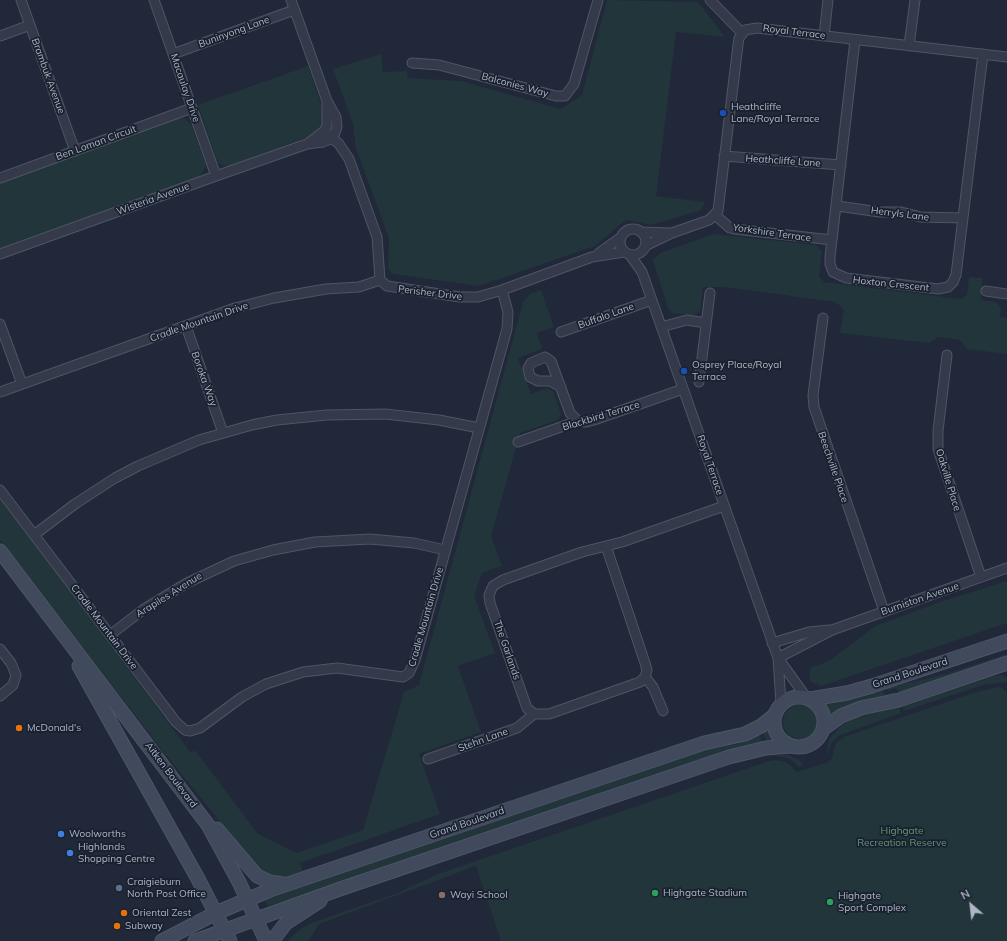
<!DOCTYPE html>
<html>
<head>
<meta charset="utf-8">
<style>
	body { margin:0 }
	#map { position:relative; width:1007px; height:941px; overflow:hidden; background:#20283a; font-family:Mulish,sans-serif }
	canvas { display:block }
	.north { position:absolute; left:951px; top:885px; width:40px; height:40px; -webkit-text-stroke:3px #19202e; paint-order:stroke; rotate:332deg; font-size:11px; font-weight:700; line-height:16px; text-align:center; color:#aeb5c6 }
	.north::after { content:''; display:block; margin:auto; width:14px; height:18px; background:#aeb5c6; clip-path:polygon(50% 0,100% 100%,50% 72%,0 100%) }
</style>
</head>
<body>
<div id="map">
<canvas width="1007" height="941"></canvas>
<div class="north">N</div>
</div>
<script>
const g = document.querySelector('canvas').getContext('2d');
g.lineJoin = 'round';
function paint(path, color) {
  g.fillStyle = color;
  g.fill(path, 'evenodd');
}
function poly(rows) {
  const path = new Path2D();
  for (const r of rows) {
    if (r.length === 3) {
      path.moveTo(r[0] + r[2], r[1]);
      path.arc(r[0], r[1], r[2], 0, 2 * Math.PI);
      continue;
    }
    path.moveTo(r[0], r[1]);
    for (let i = 2; i < r.length; i += 2) path.lineTo(r[i], r[i + 1]);
  }
  return path;
}
function strokePath(path, color, width, dash) {
  g.strokeStyle = color;
  g.lineWidth = width;
  g.lineCap = dash ? 'butt' : 'round';
  g.setLineDash(dash || []);
  g.stroke(path);
}
function label(font, color, halo, rows, align = 'center') {
  g.font = font + ' Mulish,sans-serif';
  g.lineWidth = 3.5;
  g.setLineDash([]);
  g.textBaseline = 'middle';
  g.strokeStyle = halo;
  g.fillStyle = color;
  for (const [text, x, y, turn = 0] of rows) {
    g.save();
    g.translate(x, y);
    g.rotate((+turn || 0) * Math.PI / 180);
    g.textAlign = isNaN(turn) ? turn : align;
    if (halo) g.strokeText(text, 0, 0);
    g.fillText(text, 0, 0);
    g.restore();
  }
}
paint(poly([
	[607,0,698,2,725,37,676,32,656,196,705,202,701,210,652,225,626,220,595,246,479,286,393,274,388,269,389,238,356,149,353,124,333,69,381,54,383,72,407,71,408,78,461,81,561,109,582,95],
	[308,66,323,110,323,123,318,132,311,136,232,165,224,166,218,163,198,105],
	[176,118,185,119,192,126,206,166,200,176,0,249,0,183],
	[714,234,816,245,822,251,819,277,824,282,961,299,967,295,969,277,982,278,981,300,996,302,1001,308,1000,317,1007,318,1007,354,967,349,960,340,938,337,929,343,840,333,844,310,836,302,724,287,703,287,700,311,693,315,673,313,668,308,653,260,660,253],
	[541,290,554,327,537,333,542,349,518,358,531,394,547,388,553,391,561,414,558,420,520,433,491,536,502,566,482,573,474,596,495,653,458,666,481,732,419,754,440,814,300,863,303,871,282,878,272,878,259,870,162,750,0,540,0,497,191,753,195,750,258,834,297,853,363,830,404,692,419,685,523,302,530,294],
	[1007,581,1007,623,821,686,810,681,810,668,829,661,875,626,943,601],
	[1007,654,1007,657,899,693,896,688,888,691,887,688,945,674],
	[1002,675,1007,677,1007,682,983,685,904,711,903,707,994,676],
	[998,687,1002,688,1007,693,1007,941,501,941,476,866,319,924,309,941,287,941,302,928,311,923,395,894,438,874,769,761,775,760,786,762,797,772,828,762,832,759,834,748,837,742,844,737,976,692],
	[882,689,885,695,894,692,895,695,849,705,827,718,825,710,820,704,859,696],
	[800,722,17],
	[899,707,901,713,838,736,831,744,826,758,829,739,842,725,855,718],
	[772,726,779,741,767,742,763,733],
	[760,735,763,742,727,752,281,902,267,906,265,901,279,893,704,750,737,744],
	[770,755,788,755,798,759,804,765,799,767,789,758]
]), '#22353b');
const street = poly([
	[21,0,75,151],
	[154,0,216,176],
	[710,0,742,33],
	[0,36,30,25],
	[824,36,828,0],
	[855,40,830,257,830,264,833,272,846,278,938,289,948,287,953,282,956,275,983,54],
	[909,46,915,0],
	[173,54,294,10],
	[412,63,439,65,556,96,565,96,574,84,598,0],
	[324,131,339,144,349,159,377,237,380,280,387,286,460,297,478,297,502,290,592,257,624,252],
	[307,144,324,131,327,126,327,102],
	[724,156,841,165],
	[0,178,192,108],
	[837,206,880,212,901,212,921,217,963,218],
	[715,215,730,228,734,229,832,240],
	[633,242,13],
	[641,232,670,233],
	[645,246,672,233,709,220,718,211,738,45,739,38,745,30,757,28,1007,57],
	[599,253,620,238],
	[0,254,216,176,307,144,323,142,333,138,337,127,336,117,327,101,291,0],
	[630,255,642,272,778,658,806,697],
	[986,291,1007,294],
	[823,318,813,395,814,407,884,611],
	[0,324,22,384],
	[186,326,223,433],
	[661,327,687,320,706,323],
	[561,332,652,300],
	[947,355,938,431,938,449,981,577],
	[699,382,710,293],
	[561,387,550,381,538,381,530,377,528,368,531,363,545,357,551,361,570,413,578,421],
	[0,392,235,308,274,298,326,289,359,287,380,280],
	[518,442,578,421,586,422,594,420,683,389],
	[0,490,176,722,185,730,190,731,200,728,242,697,266,684,303,672,337,668,403,677,409,673,415,660,507,329,508,312,502,290],
	[34,535,75,504,115,478,138,466,199,440,252,425,277,420,327,415,385,414,439,420,479,428],
	[606,546,645,663,647,670,645,677,640,682,549,714,534,714,527,708,490,603,489,595,493,586,503,580,582,552,622,542,724,506],
	[110,635,144,609,187,583,234,561,273,550,315,542,370,539,414,543,445,550],
	[772,643,809,632,829,630],
	[0,649,11,663,16,675,13,685,0,696],
	[778,658,832,630,1007,568],
	[778,658,781,704],
	[645,677,653,687,663,711],
	[428,759,517,728,534,714]
]);
const secondary = poly([
	[0,551,208,825,239,882,266,941],
	[79,666,197,877,230,941],
	[799,722,25],
	[810,699,847,693,872,686,1007,641],
	[823,729,841,716,861,708,899,700,1007,663],
	[217,829,257,876,270,882,283,884],
	[162,941,216,913,270,890,704,743,745,734,761,726,775,715],
	[195,941,340,889,729,757,766,748,791,746],
	[272,941,286,923,320,901]
]);
strokePath(street, '#4e5565', 11);
strokePath(secondary, '#4e5565', 15);
strokePath(street, '#343a4a', 9);
strokePath(secondary, '#41495d', 13);
for (const [x, y, r, color] of [
	[723,113,4,"#1a4fb4"],
	[684,371,4,"#1a4fb4"],
	[19,728,4,"#e8710a"],
	[61,834,4,"#3f7fe0"],
	[70,853,4,"#3f7fe0"],
	[119,888,4,"#5c6f8a"],
	[655,893,4,"#2e9e5b"],
	[442,895,4,"#8d6e63"],
	[830,902,4,"#2e9e5b"],
	[124,913,4,"#e8710a"],
	[117,926,4,"#e8710a"]
]) {
  const dot = new Path2D();
  dot.arc(x, y, r, 0, 2 * Math.PI);
  g.fillStyle = color;
  g.fill(dot);
  strokePath(dot, '#19202e', 1.5);
}
label('10px', '#aeb5c6', '#19202e', [
	["Buninyong Lane",234,32,-20],
	["Royal Terrace",794,32,7],
	["Brambuk Avenue",48,76,70],
	["Balconies Way",515,85,15],
	["Macaulay Drive",185,88,71],
	["Ben Loman Circuit",96,143,-20],
	["Heathcliffe Lane",783,161,4],
	["Wisteria Avenue",153,199,-20],
	["Herryls Lane",900,214,7],
	["Yorkshire Terrace",772,233,8],
	["Hoxton Crescent",891,284,6],
	["Perisher Drive",430,293,7],
	["Buffalo Lane",606,316,-20],
	["Cradle Mountain Drive",199,322,-19],
	["Boroka Way",204,379,70],
	["Blackbird Terrace",601,416,-17],
	["Royal Terrace",710,465,71],
	["Beechville Place",833,467,71],
	["Oakville Place",948,480,73],
	["Arapiles Avenue",169,595,-32],
	["Burniston Avenue",920,599,-19],
	["Cradle Mountain Drive",426,617,-74],
	["Cradle Mountain Drive",104,627,53],
	["The Garlands",507,650,71],
	["Grand Boulevard",910,673,-18],
	["Stehn Lane",483,740,-20],
	["Aitken Boulevard",171,775,53],
	["Grand Boulevard",467,823,-19]
]);
label('10px', '#aeb5c6', '#19202e', [
	["Heathcliffe",731,107],
	["Lane/Royal Terrace",731,119],
	["Osprey Place/Royal",692,365],
	["Terrace",692,377],
	["McDonald's",27,728],
	["Woolworths",69,834],
	["Highlands",78,847],
	["Shopping Centre",78,859],
	["Craigieburn",127,882],
	["North Post Office",127,894],
	["Highgate Stadium",663,893],
	["Wayi School",450,895],
	["Highgate",838,896],
	["Sport Complex",838,908],
	["Oriental Zest",132,913],
	["Subway",125,926]
], 'left');
label('10px', '#659876', '#19202e', [
	["Highgate",902,831],
	["Recreation Reserve",902,843]
]);
</script>
</body>
</html>
